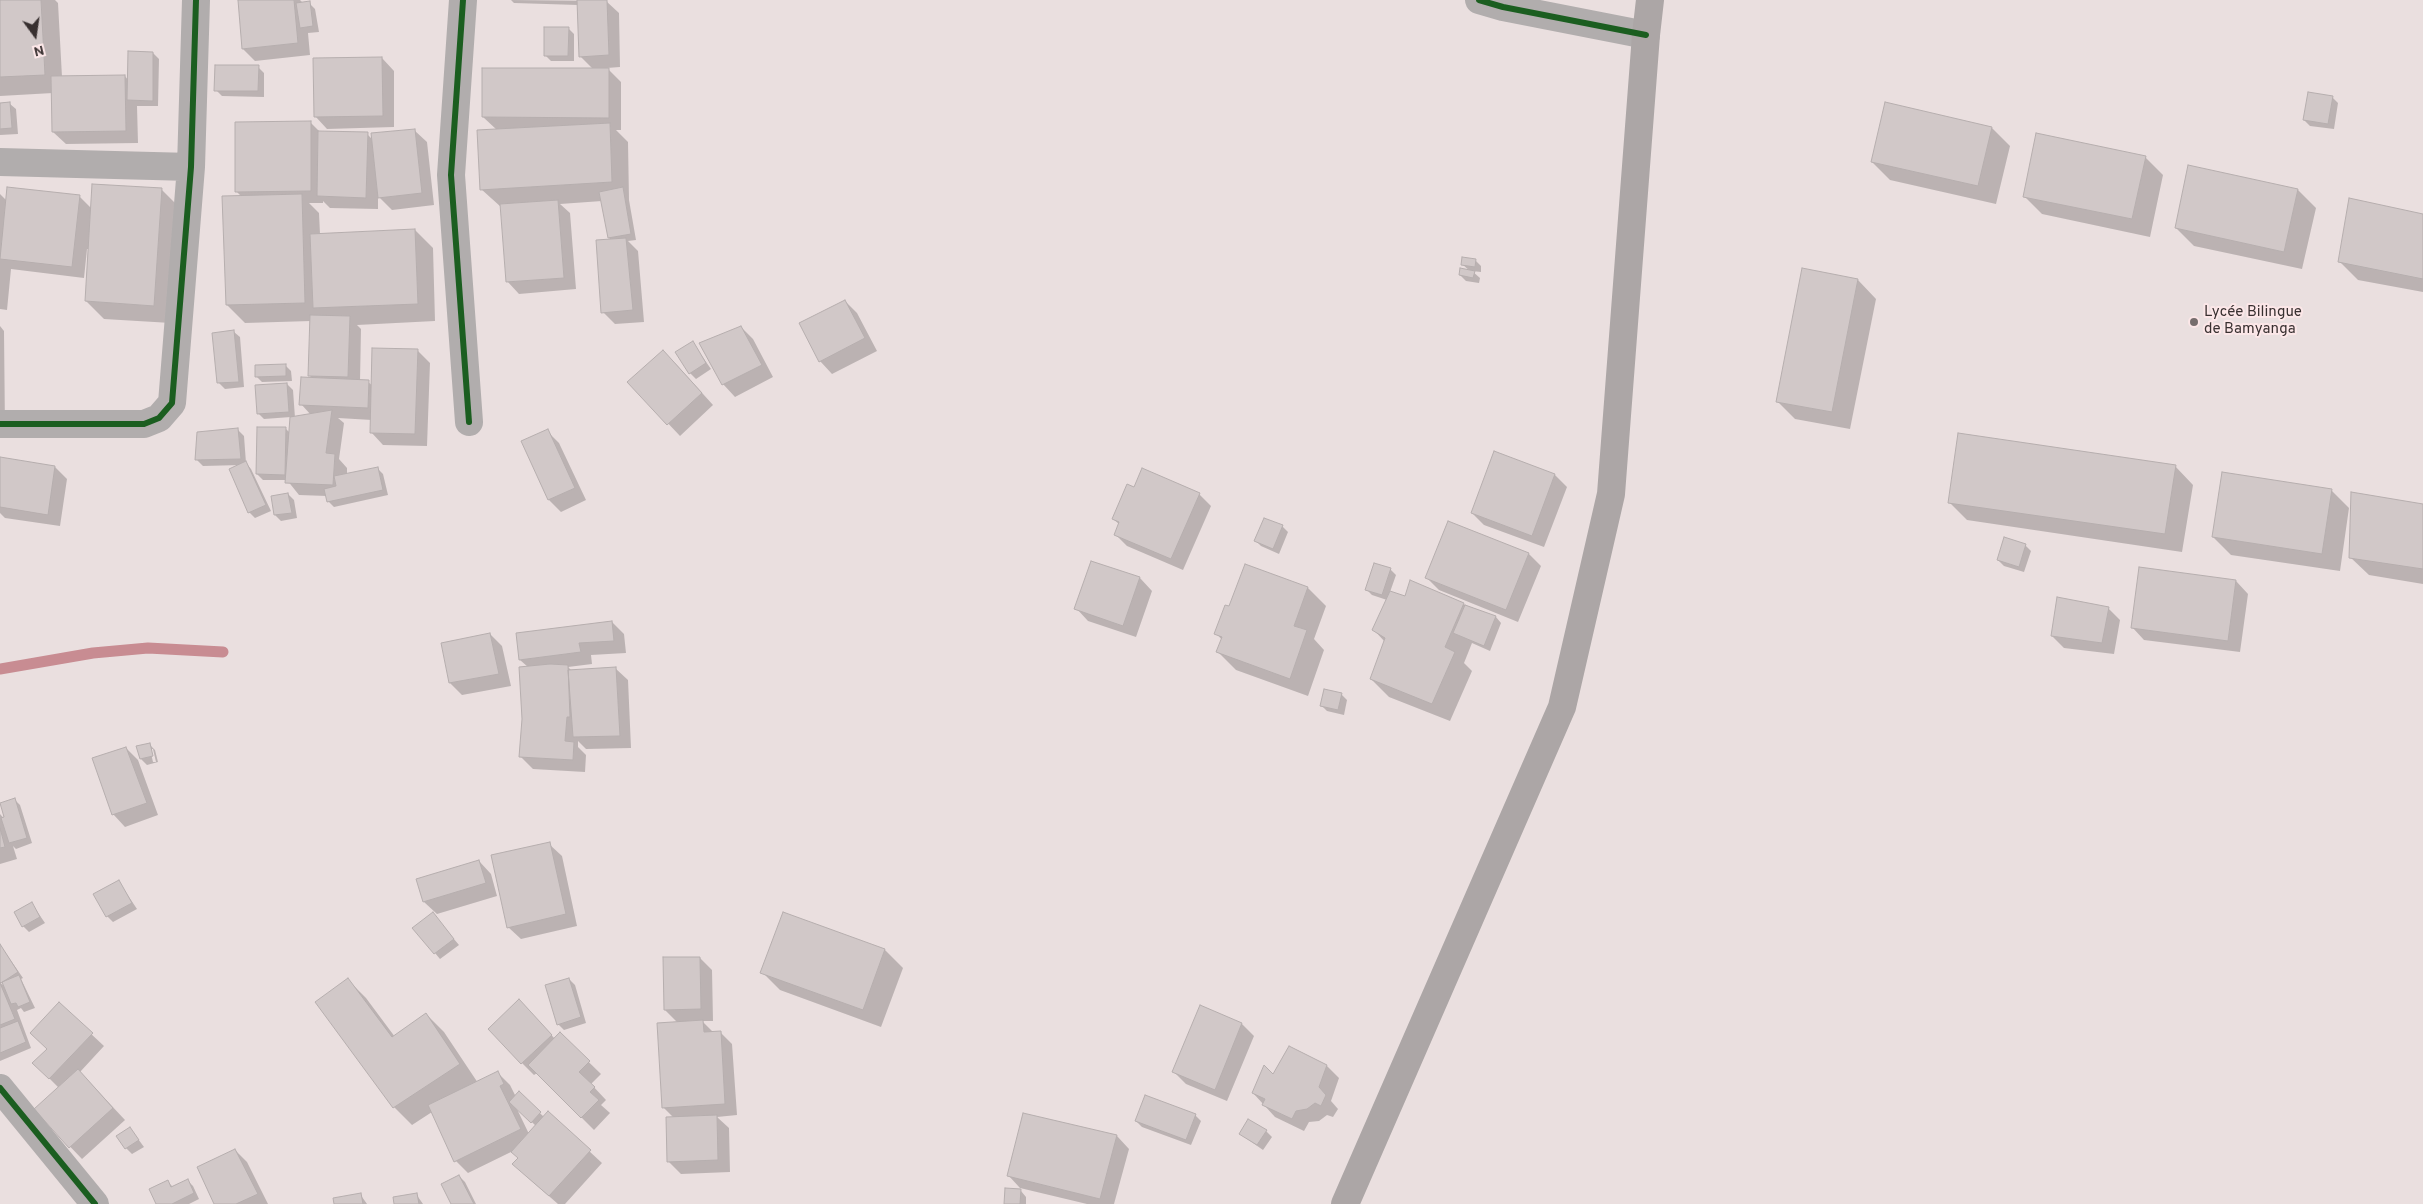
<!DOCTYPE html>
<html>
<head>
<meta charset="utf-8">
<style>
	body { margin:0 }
	#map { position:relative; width:2423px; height:1204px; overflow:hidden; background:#eadfdf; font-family:Overpass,sans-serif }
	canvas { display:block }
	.north { position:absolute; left:10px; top:10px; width:50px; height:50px; -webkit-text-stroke:4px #fce7e8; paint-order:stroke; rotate:166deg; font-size:14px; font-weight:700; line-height:20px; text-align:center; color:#383030 }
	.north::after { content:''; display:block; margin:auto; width:18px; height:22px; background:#383030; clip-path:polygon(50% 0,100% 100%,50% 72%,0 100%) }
</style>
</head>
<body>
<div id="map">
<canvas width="2423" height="1204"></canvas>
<div class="north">N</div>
</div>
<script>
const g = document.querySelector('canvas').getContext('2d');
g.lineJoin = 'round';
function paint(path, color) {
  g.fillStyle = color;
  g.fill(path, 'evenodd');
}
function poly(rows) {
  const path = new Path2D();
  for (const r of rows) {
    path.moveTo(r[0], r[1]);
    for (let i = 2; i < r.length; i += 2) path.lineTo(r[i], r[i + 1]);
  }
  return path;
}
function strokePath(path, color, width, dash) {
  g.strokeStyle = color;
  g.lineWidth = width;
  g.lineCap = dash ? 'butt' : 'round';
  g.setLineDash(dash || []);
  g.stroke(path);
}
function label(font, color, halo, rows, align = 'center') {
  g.font = font + ' Overpass,sans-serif';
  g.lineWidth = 4;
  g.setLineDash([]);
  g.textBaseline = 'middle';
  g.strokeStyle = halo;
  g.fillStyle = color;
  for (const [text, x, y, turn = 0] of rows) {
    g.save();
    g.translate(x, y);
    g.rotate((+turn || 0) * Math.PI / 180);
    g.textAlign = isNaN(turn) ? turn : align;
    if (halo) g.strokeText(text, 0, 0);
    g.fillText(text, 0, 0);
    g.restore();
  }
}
paint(poly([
	[0,0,55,0,58,3,62,77,125,76,128,80,153,53,159,59,158,106,137,106,138,143,66,144,53,132,53,93,0,96],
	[239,0,300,0,304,4,309,3,315,9,319,32,308,33,310,55,255,61,243,49],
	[511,0,606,1,619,13,620,67,607,68,621,82,621,130,616,130,628,142,629,200,636,240,628,241,638,251,644,322,615,324,603,312,611,240,609,238,602,201,560,204,570,213,576,289,519,294,507,281,501,207,481,189,497,130,483,117,593,69,580,56,578,5,514,3],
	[568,28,574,34,574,61,551,61,545,55],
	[382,58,394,71,394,127,327,129,315,116],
	[258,67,264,73,264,97,222,96,216,90],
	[2332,97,2338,103,2334,129,2310,126,2304,120],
	[10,104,16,109,18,134,0,135,0,105],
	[310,122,321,133,367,134,373,140,414,130,427,142,434,205,392,210,378,196,378,209,330,208,323,201,323,203,309,203,319,213,320,234,415,230,433,248,435,321,357,325,361,329,360,381,368,382,373,386,418,351,430,363,427,446,383,445,371,432,372,420,338,418,344,423,339,459,347,468,347,475,377,468,383,474,388,495,334,507,328,501,327,496,299,495,287,480,263,480,257,474,286,429,290,433,291,417,264,419,258,413,287,384,293,390,295,418,311,415,301,404,313,379,309,375,311,321,245,323,227,305,242,197,236,191],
	[1992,128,2010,146,1996,204,1890,180,1872,162],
	[2145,157,2163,175,2150,237,2042,214,2024,196],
	[161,189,179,207,171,323,104,319,86,301,89,249,87,249,84,278,11,269,7,310,0,309,0,194,7,201,79,196,92,209],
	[2298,190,2316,208,2302,269,2194,246,2176,228],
	[2423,215,2423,292,2358,280,2340,262],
	[1475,260,1481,266,1481,272,1472,271,1480,278,1479,283,1466,281,1460,275,1470,271,1463,265],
	[1858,280,1876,299,1850,429,1795,419,1777,401],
	[845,301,857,313,877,351,832,374,820,361],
	[0,326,4,331,5,430,0,430],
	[741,327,753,339,773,377,735,397,723,384],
	[234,332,240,337,244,387,225,389,219,383],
	[692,342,711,369,696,379,690,373],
	[675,363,713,405,680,436,629,382],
	[285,365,291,371,292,381,262,382,256,376],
	[238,430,244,436,246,463,251,469,271,511,255,518,249,512,241,465,203,466,197,460],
	[547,431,559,443,586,500,561,512,549,500,523,442],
	[0,458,55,467,67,479,60,526,5,518,0,513],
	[2175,466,2193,485,2182,552,1967,520,1949,502],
	[1555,475,1567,487,1544,547,1484,525,1472,513],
	[1134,489,1199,494,1211,506,1183,570,1127,546,1115,534,1119,524,1113,519],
	[2331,490,2349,508,2340,571,2231,555,2213,537],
	[288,494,294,500,297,518,281,521,275,515],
	[2423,505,2423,584,2369,575,2350,557],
	[1449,523,1529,554,1541,566,1518,622,1439,590,1427,578],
	[1282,526,1288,532,1279,554,1261,546,1255,540],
	[2025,545,2031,551,2024,572,2004,566,1998,560],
	[1092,562,1140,578,1152,591,1136,637,1088,621,1076,608],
	[1246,565,1308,588,1326,606,1314,639,1324,650,1308,696,1236,670,1218,652,1222,640,1216,633,1230,608],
	[2140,568,2236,581,2248,594,2240,652,2144,640,2132,627],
	[1390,569,1396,575,1390,592,1406,597,1463,604,1496,617,1501,623,1490,651,1472,643,1464,663,1472,671,1450,721,1389,697,1371,679,1385,642,1373,629,1387,600,1372,595,1366,589],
	[2108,608,2120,620,2114,654,2064,648,2052,636],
	[612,622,624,634,626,653,591,655,592,664,568,667,572,671,615,668,628,680,631,748,586,749,578,741,578,747,586,755,585,772,533,769,521,757,528,667,520,660],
	[490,634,502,646,511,686,462,695,450,683,442,644],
	[1341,694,1347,700,1344,715,1327,711,1321,705],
	[149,744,155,750,158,762,147,765,141,759],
	[150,749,153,749,156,762,153,762],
	[126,748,138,760,158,815,125,827,113,814],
	[15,800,20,805,32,843,16,849,13,846,17,859,0,864,0,814,7,822],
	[549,844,562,856,577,926,521,939,508,927],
	[479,861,491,874,497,896,437,914,424,902],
	[119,882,137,909,113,922,107,916],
	[32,904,45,923,29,932,23,926],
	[784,914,885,950,903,968,881,1027,780,990,762,972],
	[438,920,459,945,440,959,435,953],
	[0,945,23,978,21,979,35,1008,24,1012,21,1008,17,1010,31,1048,0,1061,0,983,3,985,0,979],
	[700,958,712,970,713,1021,702,1021,713,1032,720,1032,732,1044,737,1115,717,1117,729,1128,730,1172,681,1174,668,1161,674,1118,663,1107,678,1023,665,1010],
	[569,979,575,985,586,1023,564,1030,558,1024],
	[348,980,366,998,395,1037,426,1014,444,1032,478,1083,498,1073,510,1085,516,1097,519,1093,544,1117,548,1113,602,1163,565,1204,558,1204,526,1176,519,1158,513,1151,468,1173,456,1161,432,1112,412,1125,394,1107],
	[516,1107,536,1126,529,1134],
	[59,1004,104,1046,80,1072,125,1120,82,1159,35,1110,59,1088,46,1075,48,1049],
	[1201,1007,1242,1024,1254,1036,1227,1101,1186,1084,1174,1072],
	[531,1013,555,1039,560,1034,601,1074,591,1084,606,1100,601,1105,610,1113,594,1130,537,1073,534,1075,522,1063],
	[1327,1066,1339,1078,1331,1101,1338,1109,1333,1117,1327,1115,1319,1121,1309,1122,1304,1131,1275,1117,1253,1093,1274,1077],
	[1024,1115,1117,1136,1129,1149,1114,1204,1087,1204,1020,1188,1008,1175],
	[1195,1115,1201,1121,1191,1145,1142,1127,1136,1121],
	[130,1128,144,1147,132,1154,126,1148],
	[1266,1131,1272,1137,1263,1150,1240,1134],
	[235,1150,247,1162,268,1204,216,1204],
	[459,1176,465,1182,476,1204,452,1204],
	[187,1180,193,1186,199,1199,189,1204,158,1204,168,1182,173,1187],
	[1021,1191,1026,1197,1026,1204,1005,1204],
	[360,1194,367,1204,335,1204],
	[416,1194,423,1204,395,1204]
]), '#0003');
strokePath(poly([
	[0,669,93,653,148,648,223,652]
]), '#c88c92', 11);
const building = poly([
	[0,0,41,0,45,75,0,77,0,0],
	[238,0,294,0,298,43,242,49,238,0],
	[577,0,607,0,609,55,579,57,577,0],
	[310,1,313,26,300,28,296,3,310,1],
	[544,27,569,27,568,56,544,56,544,27],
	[128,51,153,52,153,101,127,100,128,51],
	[382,57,383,116,314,117,313,58,382,57],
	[215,65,259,65,258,91,214,91,215,65],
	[482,68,609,68,609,118,482,117,482,68],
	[125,75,126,131,52,132,51,76,125,75],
	[2308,92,2333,96,2328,124,2303,120,2308,92],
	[10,102,12,128,0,129,0,103,10,102],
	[1885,102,1992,127,1978,186,1871,162,1885,102],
	[311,121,311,191,235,192,235,122,311,121],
	[610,123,612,182,480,190,477,130,610,123],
	[415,129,422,193,378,198,371,133,415,129],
	[318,131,368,132,366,198,317,196,318,131],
	[2036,133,2146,156,2132,219,2023,197,2036,133],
	[2188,165,2298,189,2284,252,2175,228,2188,165],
	[92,184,162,188,154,306,85,301,92,184],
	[7,187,80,195,72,267,0,259,7,187],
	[623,187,631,234,608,238,599,192,623,187],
	[302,194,305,303,226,305,222,196,302,194],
	[2349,198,2423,214,2423,279,2338,262,2349,198],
	[558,200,564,278,506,282,500,204,558,200],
	[415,229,418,304,313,308,310,234,415,229],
	[626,238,633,310,601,313,596,240,626,238],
	[1462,257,1476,259,1475,267,1461,265,1462,257],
	[1460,268,1475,271,1473,278,1459,275,1460,268],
	[1802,268,1858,279,1832,412,1776,402,1802,268],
	[845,300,865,338,819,362,799,323,845,300],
	[310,315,350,316,348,377,308,376,310,315],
	[741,326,762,365,722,385,699,343,741,326],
	[234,330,239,382,217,383,212,333,234,330],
	[693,341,706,363,689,374,675,352,693,341],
	[372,348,418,349,415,434,370,433,372,348],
	[663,350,702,393,667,425,627,382,663,350],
	[286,364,286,376,255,377,255,365,286,364],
	[301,377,369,380,368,408,299,405,301,377],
	[287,383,289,412,257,414,255,385,287,383],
	[332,410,326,453,335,454,333,485,285,483,290,417,332,410],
	[257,427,286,427,285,475,256,474,257,427],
	[238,428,241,459,195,460,197,432,238,428],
	[548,429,575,488,548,500,521,441,548,429],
	[1958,433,2176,465,2165,534,1948,503,1958,433],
	[1494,451,1555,474,1532,536,1471,513,1494,451],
	[0,457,55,466,48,515,0,507,0,457],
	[246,461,266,505,248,513,229,469,246,461],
	[378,467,383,490,327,502,324,489,336,486,334,476,378,467],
	[1142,468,1200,493,1171,559,1114,535,1119,522,1112,519,1127,484,1134,487,1142,468],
	[2222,472,2332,489,2322,554,2212,537,2222,472],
	[2351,492,2423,504,2423,569,2349,558,2351,492],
	[288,493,292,513,274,515,271,496,288,493],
	[1264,518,1283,525,1273,549,1254,541,1264,518],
	[1448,521,1529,553,1506,610,1425,578,1448,521],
	[2004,537,2026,544,2019,567,1997,560,2004,537],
	[1091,561,1140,577,1123,626,1074,609,1091,561],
	[1374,563,1391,568,1382,595,1365,590,1374,563],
	[1245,564,1308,587,1294,626,1307,630,1290,679,1216,652,1222,637,1214,634,1225,605,1229,606,1245,564],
	[2139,567,2236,580,2228,641,2131,628,2139,567],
	[1410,580,1464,603,1445,647,1455,652,1432,704,1370,679,1385,638,1372,630,1390,591,1405,596,1410,580],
	[2057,597,2109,607,2102,643,2051,636,2057,597],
	[1465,605,1496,616,1484,646,1453,633,1465,605],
	[612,621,614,641,579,643,581,652,519,660,516,633,612,621],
	[490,633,499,674,449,683,441,643,490,633],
	[550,664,568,665,570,717,567,717,565,741,574,742,573,760,519,757,522,719,519,667,550,664],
	[616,667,620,736,573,737,568,670,616,667],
	[1324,689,1342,693,1338,710,1320,706,1324,689],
	[150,743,153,756,140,759,136,746,150,743],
	[126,747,147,803,112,815,92,758,126,747],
	[15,798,27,838,9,843,1,818,4,817,0,803,15,798],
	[0,828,5,847,0,848,0,828],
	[550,842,566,914,507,928,491,855,550,842],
	[479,860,486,883,423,902,416,879,479,860],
	[119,880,132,903,106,917,93,894,119,880],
	[32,902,40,917,22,927,14,912,32,902],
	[433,912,454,939,434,954,412,928,433,912],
	[783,912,885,949,863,1010,760,973,783,912],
	[0,944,18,972,1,983,0,982,0,944],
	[663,957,700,957,701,1009,664,1010,663,957],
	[19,975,30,1002,18,1007,16,1003,11,1004,2,982,19,975],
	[348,978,392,1037,426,1013,460,1064,393,1108,315,1002,348,978],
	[569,978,581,1017,557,1025,545,985,569,978],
	[0,983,15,1019,0,1025,0,983],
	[519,999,552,1035,521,1064,488,1029,519,999],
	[59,1002,93,1033,49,1079,32,1063,47,1049,30,1033,59,1002],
	[1200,1005,1242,1023,1215,1090,1172,1072,1200,1005],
	[703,1020,704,1032,721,1031,725,1104,662,1108,657,1023,703,1020],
	[18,1021,26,1042,0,1053,0,1028,18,1021],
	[560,1032,590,1061,579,1072,595,1087,590,1092,599,1100,581,1118,528,1065,560,1032],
	[1289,1046,1327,1065,1319,1087,1326,1095,1321,1106,1315,1103,1307,1109,1296,1111,1292,1119,1262,1105,1265,1099,1252,1093,1264,1065,1273,1074,1289,1046],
	[78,1069,113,1108,69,1148,34,1109,78,1069],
	[498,1071,504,1084,500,1086,521,1129,454,1162,428,1105,498,1071],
	[519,1091,541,1112,531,1123,509,1102,519,1091],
	[1145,1095,1196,1114,1186,1140,1135,1121,1145,1095],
	[548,1111,591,1150,549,1196,512,1164,518,1158,511,1152,548,1111],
	[1023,1113,1117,1135,1100,1199,1007,1176,1023,1113],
	[717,1115,718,1160,667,1162,666,1117,717,1115],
	[1248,1119,1267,1130,1257,1145,1239,1134,1248,1119],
	[130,1127,139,1140,125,1149,116,1136,130,1127],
	[235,1149,258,1194,236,1204,214,1204,197,1167,235,1149],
	[459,1175,474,1204,451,1204,441,1184,459,1175],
	[188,1179,194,1193,172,1204,156,1204,149,1189,168,1180,171,1187,188,1179],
	[1005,1188,1021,1189,1020,1204,1004,1204,1005,1188],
	[361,1193,363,1204,334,1204,333,1198,361,1193],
	[417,1193,419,1204,394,1204,393,1197,417,1193]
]);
paint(building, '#d1c8c8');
strokePath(building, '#b6aeae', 1);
strokePath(poly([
	[463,0,451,175,469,422],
	[1479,0,1503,7,1646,35],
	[0,162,191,167],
	[0,424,144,424,159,418,172,403,191,167,196,0],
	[0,1088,95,1204]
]), '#b1adad', 28);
strokePath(poly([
	[1345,1204,1562,707,1611,494,1646,35,1650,0]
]), '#aca6a6', 28);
strokePath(poly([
	[463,0,451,175,469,422],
	[1479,0,1503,7,1646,35],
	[0,424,144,424,159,418,172,403,191,167,196,0],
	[0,1088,95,1204]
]), '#1b5e20', 6);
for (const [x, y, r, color] of [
	[2194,322,5,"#766d6d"]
]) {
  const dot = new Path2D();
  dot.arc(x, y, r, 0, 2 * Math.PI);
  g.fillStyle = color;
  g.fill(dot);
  strokePath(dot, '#fce7e8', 2);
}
label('15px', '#383030', '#fce7e8', [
	["Lycée Bilingue",2204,313],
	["de Bamyanga",2204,330]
], 'left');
</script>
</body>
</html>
